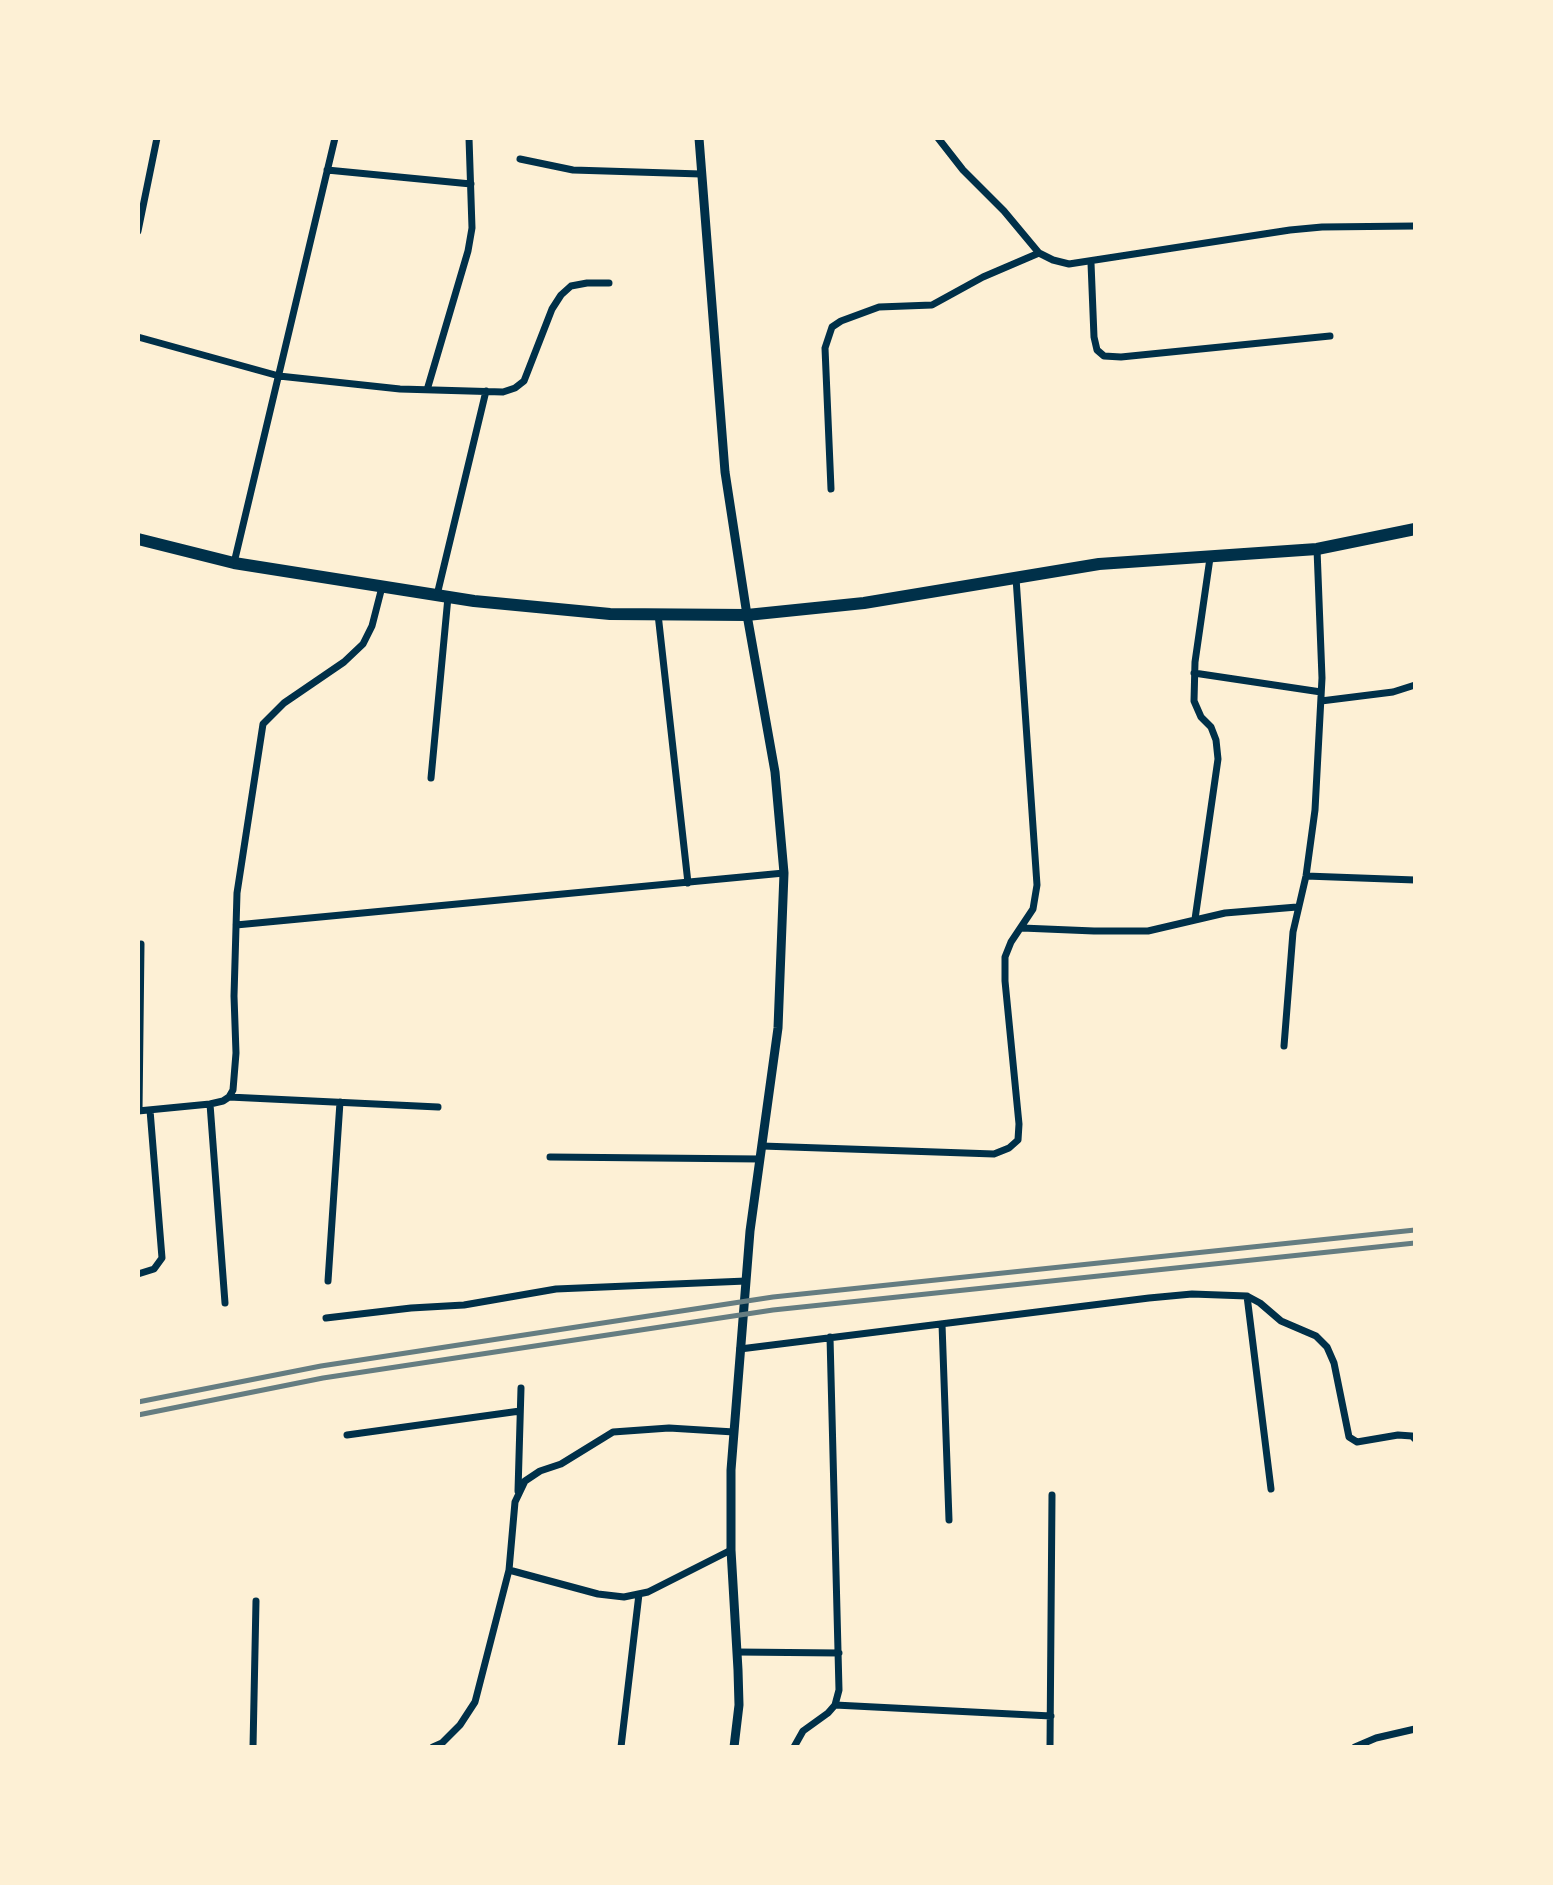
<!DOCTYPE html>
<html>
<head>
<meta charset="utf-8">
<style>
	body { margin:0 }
	#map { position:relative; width:1553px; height:1885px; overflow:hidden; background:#fdf0d5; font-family:"Golos Text",sans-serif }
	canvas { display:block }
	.frame { position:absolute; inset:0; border:140px solid #fdf0d5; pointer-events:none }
</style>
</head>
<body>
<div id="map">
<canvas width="1553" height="1885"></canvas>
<div class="frame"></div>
</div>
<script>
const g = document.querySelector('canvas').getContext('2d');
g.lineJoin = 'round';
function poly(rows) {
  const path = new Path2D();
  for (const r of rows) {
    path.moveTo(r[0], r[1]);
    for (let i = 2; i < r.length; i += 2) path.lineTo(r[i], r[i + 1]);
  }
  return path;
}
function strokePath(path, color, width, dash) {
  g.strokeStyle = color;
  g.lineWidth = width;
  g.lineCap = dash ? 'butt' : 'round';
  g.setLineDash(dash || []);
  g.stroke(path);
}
strokePath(poly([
	[938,138,963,170,1004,211,1039,253,1053,260,1069,264,1290,230,1322,227,1415,226],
	[520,159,573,170,701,174],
	[327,170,471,184],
	[138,231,157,138],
	[1091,263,1094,337,1097,350,1104,356,1121,357,1330,336],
	[138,337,279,376,400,389,503,392,515,388,524,381,552,309,561,295,571,286,587,283,609,283],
	[427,390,468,251,472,228,469,138],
	[831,489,825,348,832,327,841,321,879,307,932,305,983,277,1039,253],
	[234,563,335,138],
	[437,595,486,391],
	[658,614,688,883],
	[1194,673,1321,692],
	[1321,701,1393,692,1415,685],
	[431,778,448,597],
	[1306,876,1415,880],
	[1195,919,1218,759,1216,740,1211,727,1201,717,1194,701,1195,662,1210,558],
	[236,925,784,873],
	[1022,928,1094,931,1148,931,1225,913,1297,907],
	[1284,1046,1293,932,1306,876,1315,810,1322,678,1317,549],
	[229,1097,438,1107],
	[210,1104,225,1303],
	[138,1111,210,1104,223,1101,229,1097,233,1090,236,1053,234,996,237,893,263,724,284,703,344,662,363,644,372,626,382,587],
	[139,1111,141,944],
	[762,1146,994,1154,1009,1148,1018,1140,1019,1124,1005,981,1005,957,1011,942,1033,909,1037,885,1016,578],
	[550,1157,760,1159],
	[138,1274,154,1269,162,1258,150,1110],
	[328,1281,340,1102],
	[1247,1296,1271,1489],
	[326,1318,411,1308,464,1305,556,1289,746,1281],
	[942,1324,949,1520],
	[740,1349,1149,1298,1192,1294,1247,1296,1260,1303,1281,1321,1316,1336,1327,1347,1334,1363,1349,1437,1357,1442,1398,1435,1412,1436,1415,1439],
	[347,1435,520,1411],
	[518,1491,521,1388],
	[509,1570,598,1594,624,1597,648,1592,731,1550],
	[737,1652,839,1653],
	[835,1705,1051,1716],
	[253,1747,256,1601],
	[433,1747,442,1743,460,1725,475,1702,509,1570,515,1502,525,1481,540,1471,561,1464,613,1432,669,1428,734,1432],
	[621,1747,639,1594],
	[794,1747,803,1731,828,1713,835,1705,839,1690,830,1337],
	[1050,1747,1052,1495],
	[1355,1747,1376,1738,1415,1729]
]), '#003049', 7);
strokePath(poly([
	[699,138,725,472,747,615,775,772,784,873,778,1028,750,1231,731,1470,731,1550,738,1670,739,1705,734,1747]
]), '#003049', 9);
strokePath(poly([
	[138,539,234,563,474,601,610,614,747,615,864,603,1099,564,1317,549,1415,529]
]), '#003049', 12);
strokePath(poly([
	[138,1402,321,1366,773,1297,1415,1230],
	[138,1415,323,1378,773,1310,1415,1243]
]), '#657d81', 5);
</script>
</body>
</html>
